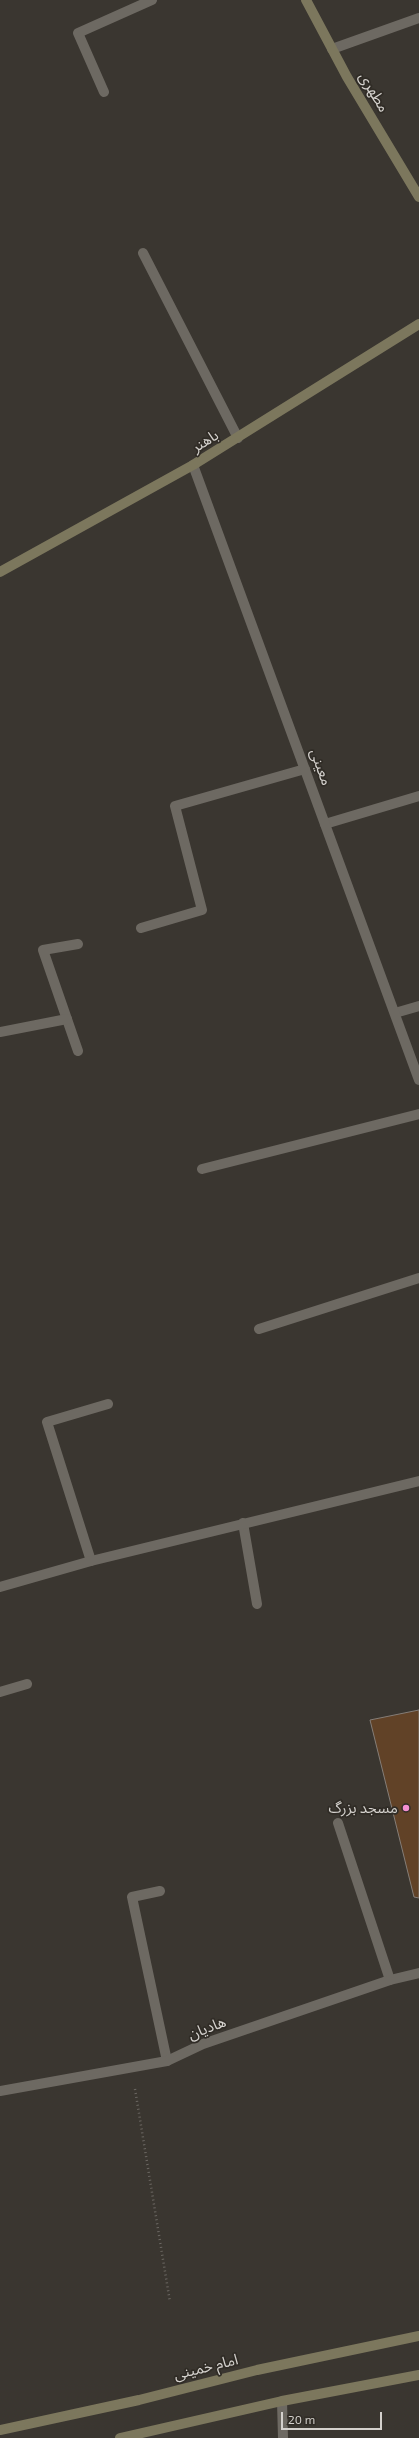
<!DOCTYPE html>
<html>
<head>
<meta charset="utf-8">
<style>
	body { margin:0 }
	#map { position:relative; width:419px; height:2438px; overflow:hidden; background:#3a3630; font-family:"Exo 2",sans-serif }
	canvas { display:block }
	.scale { position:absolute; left:281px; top:2412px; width:101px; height:18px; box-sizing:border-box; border:2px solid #d4d1cd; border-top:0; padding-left:5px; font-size:12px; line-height:14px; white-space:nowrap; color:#d4d1cd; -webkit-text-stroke:3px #302c26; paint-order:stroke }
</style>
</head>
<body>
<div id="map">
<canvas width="419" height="2438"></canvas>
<div class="scale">20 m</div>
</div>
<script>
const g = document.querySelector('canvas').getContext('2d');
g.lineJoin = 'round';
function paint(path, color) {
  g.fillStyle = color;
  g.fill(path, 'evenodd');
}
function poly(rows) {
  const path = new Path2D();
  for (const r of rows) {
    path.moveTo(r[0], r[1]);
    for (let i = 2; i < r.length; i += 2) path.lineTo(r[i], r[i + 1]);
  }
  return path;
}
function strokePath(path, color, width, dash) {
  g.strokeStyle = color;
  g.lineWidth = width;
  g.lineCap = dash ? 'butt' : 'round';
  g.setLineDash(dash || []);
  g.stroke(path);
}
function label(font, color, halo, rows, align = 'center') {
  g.font = font + ' "Exo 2","Noto Sans Arabic",sans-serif';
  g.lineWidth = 3.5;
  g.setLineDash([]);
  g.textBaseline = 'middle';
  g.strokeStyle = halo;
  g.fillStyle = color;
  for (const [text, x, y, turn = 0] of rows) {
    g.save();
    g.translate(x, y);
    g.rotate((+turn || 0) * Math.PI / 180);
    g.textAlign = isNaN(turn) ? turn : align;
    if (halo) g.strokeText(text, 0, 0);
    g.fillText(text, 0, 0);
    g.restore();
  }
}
const building = poly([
	[419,1710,419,1898,414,1897,370,1720,419,1710]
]);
paint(building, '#614227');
strokePath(building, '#857e78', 1);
strokePath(poly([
	[135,2089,170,2302]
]), '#6b6762', 2.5, [1, 3]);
strokePath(poly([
	[332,49,419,18],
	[104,92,78,33,152,0],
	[143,253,238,438],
	[325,824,419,796],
	[141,928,202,910,175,806,305,769],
	[78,944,43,950,78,1051],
	[395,1013,419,1006],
	[202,1169,419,1114],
	[259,1329,419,1278],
	[243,1523,257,1604],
	[91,1561,47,1422,108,1404],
	[0,1692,27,1684],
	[338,1823,390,1980],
	[160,1891,132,1897,167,2061]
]), '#6d6962', 10);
strokePath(poly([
	[193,465,419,1080],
	[0,1032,67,1019],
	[0,1587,91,1561,419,1481],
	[0,2091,167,2061,203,2044,390,1980,419,1973],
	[282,2401,283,2438]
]), '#6d6962', 10);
strokePath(poly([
	[306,0,347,77,419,197],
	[0,572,193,465,419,324],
	[0,2430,139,2400,257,2370,419,2336],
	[120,2438,282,2401,419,2375]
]), '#7c775d', 10);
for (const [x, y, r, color] of [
	[406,1808,4,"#f590d1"]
]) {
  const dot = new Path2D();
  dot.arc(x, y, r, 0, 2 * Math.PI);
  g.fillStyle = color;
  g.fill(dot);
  strokePath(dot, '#302c26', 1.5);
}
label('15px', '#d4d1cd', '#302c26', [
	["مطهری",374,92,59],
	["باهنر",205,441,-32],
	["معینی",321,767,70],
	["هادیان",207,2028,-21],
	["امام خمینی",206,2367,-14]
]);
label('15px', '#d4d1cd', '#302c26', [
	["مسجد بزرگ",398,1808]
], 'right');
</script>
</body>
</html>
